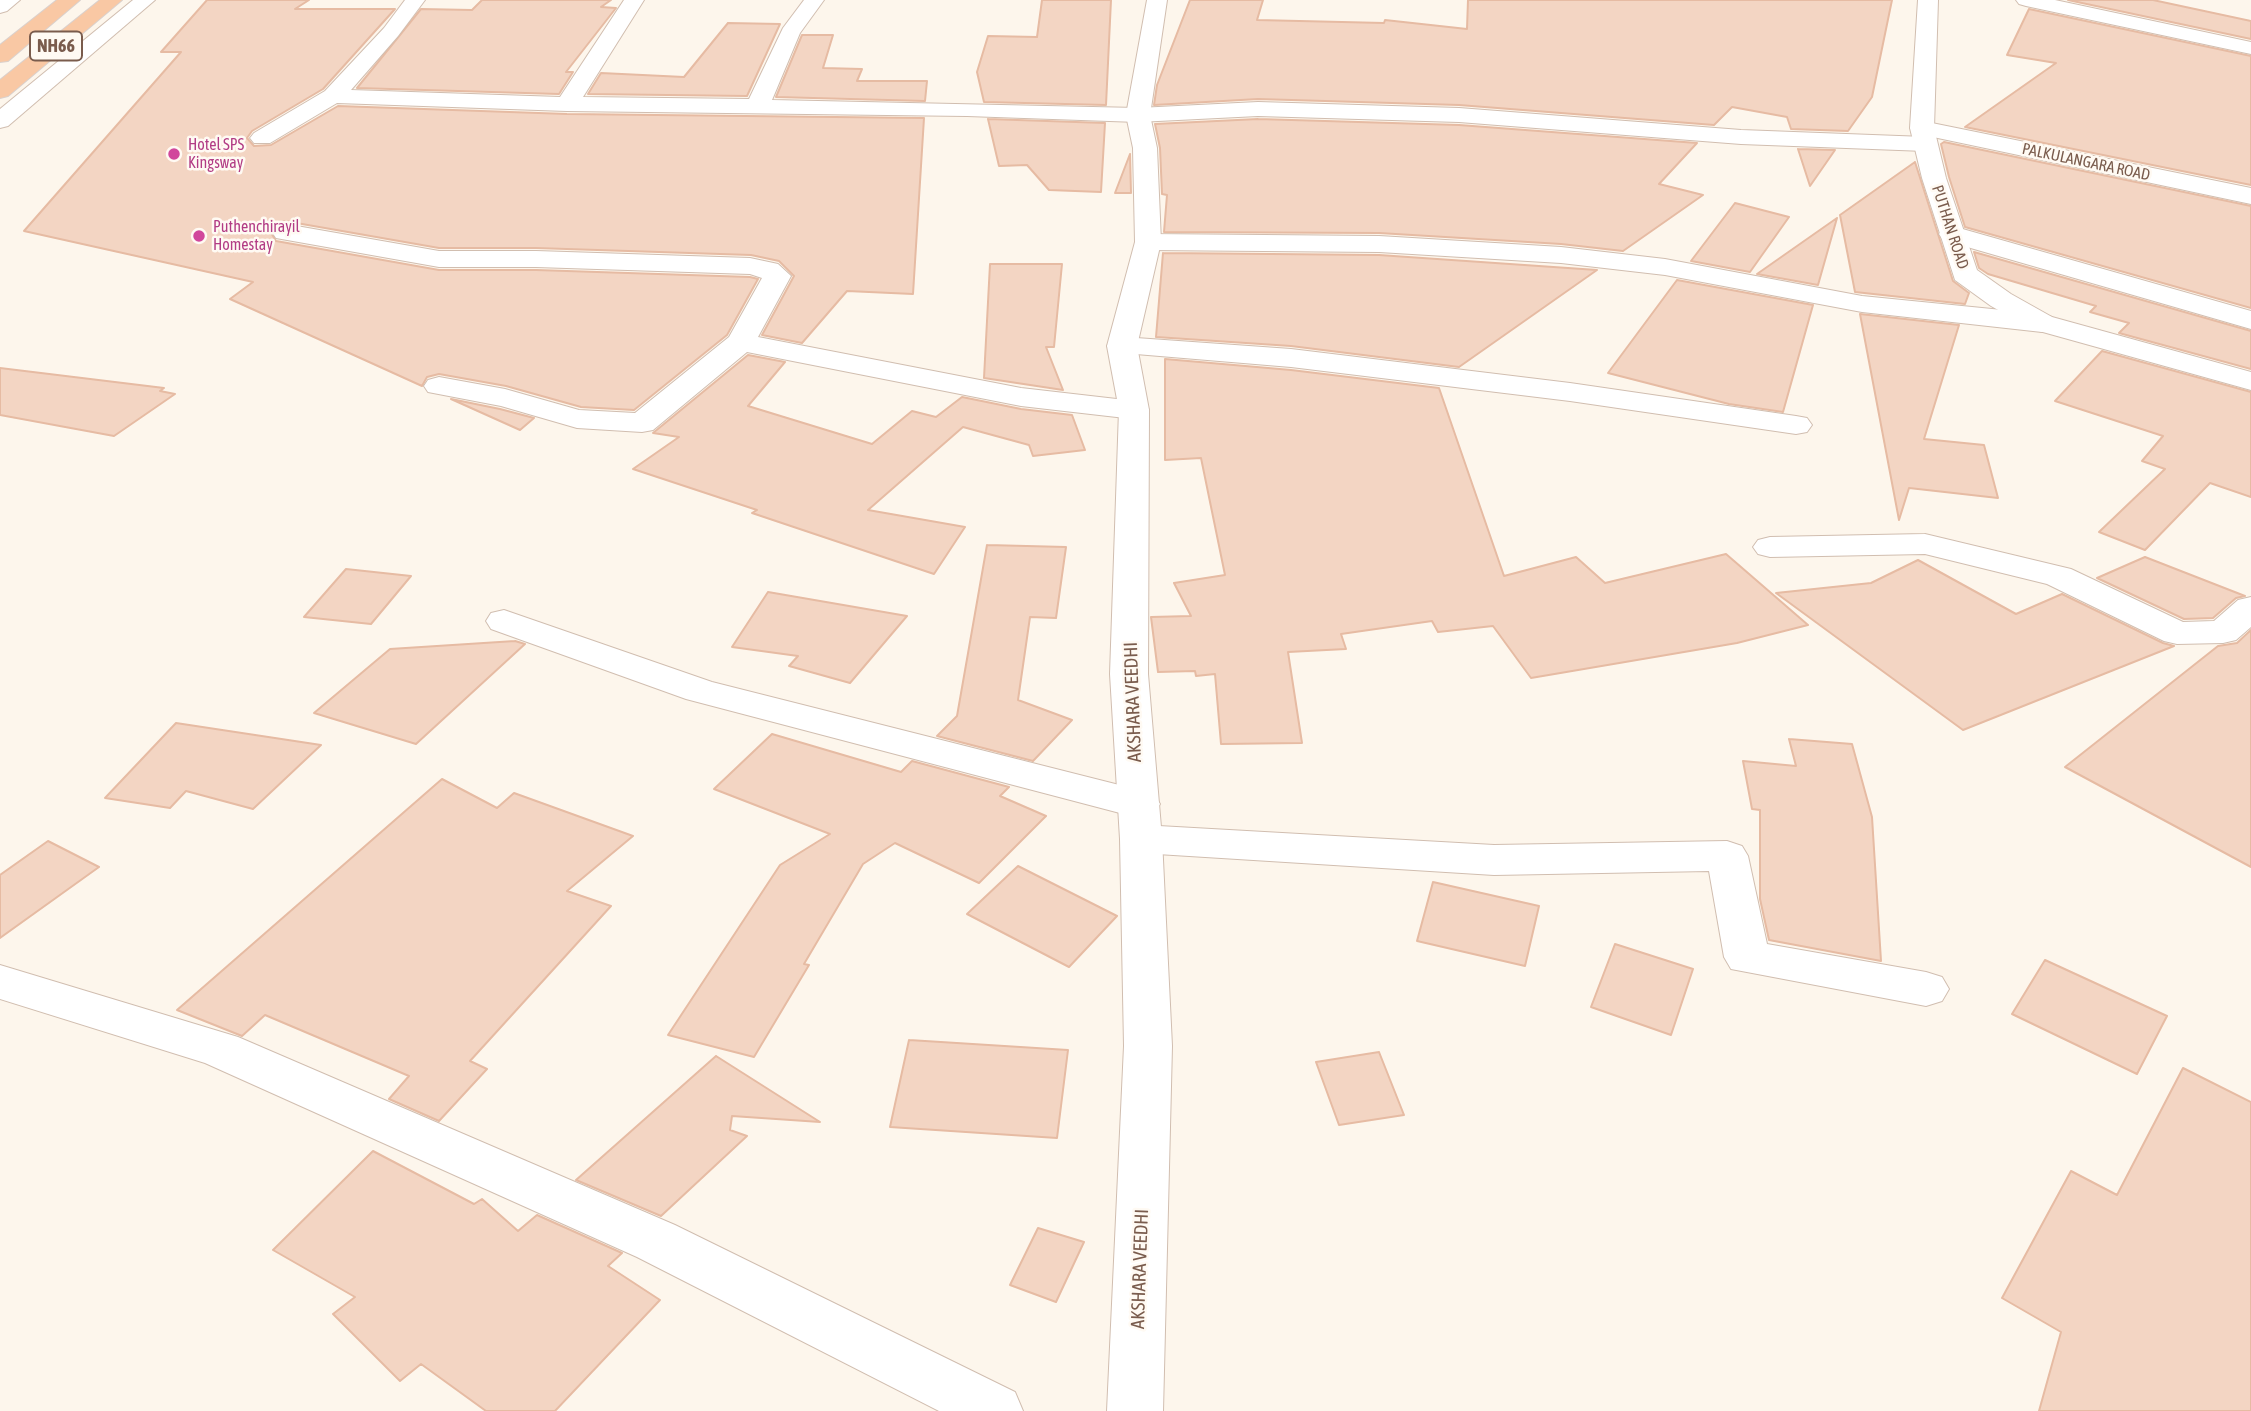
<!DOCTYPE html>
<html>
<head>
<meta charset="utf-8">
<style>
	body { margin:0 }
	canvas { display:block; background:#fdf6ec }
</style>
</head>
<body>
<canvas width="2251" height="1411"></canvas>
<script>
const g = document.querySelector('canvas').getContext('2d');
g.lineJoin = 'round';
function paint(path, color) {
  g.fillStyle = color;
  g.fill(path, 'evenodd');
}
function poly(rows) {
  const path = new Path2D();
  for (const r of rows) {
    path.moveTo(r[0], r[1]);
    for (let i = 2; i < r.length; i += 2) path.lineTo(r[i], r[i + 1]);
  }
  return path;
}
function strokePath(path, color, width, dash) {
  g.strokeStyle = color;
  g.lineWidth = width;
  g.lineCap = dash ? 'butt' : 'round';
  g.setLineDash(dash || []);
  g.stroke(path);
}
function label(font, color, halo, rows, align = 'center') {
  g.font = font + ' "Asap Condensed",sans-serif';
  g.lineWidth = 5;
  g.setLineDash([]);
  g.textBaseline = 'middle';
  g.strokeStyle = halo;
  g.fillStyle = color;
  for (const [text, x, y, turn = 0] of rows) {
    g.save();
    g.translate(x, y);
    g.rotate((+turn || 0) * Math.PI / 180);
    g.textAlign = isNaN(turn) ? turn : align;
    if (halo) g.strokeText(text, 0, 0);
    g.fillText(text, 0, 0);
    g.restore();
  }
}
const building = poly([
	[207,0,309,0,295,9,395,9,323,89,252,131,247,138,254,146,271,145,338,106,567,114,924,118,913,294,847,291,802,343,762,335,794,276,779,261,751,255,536,248,439,248,285,221,275,223,270,231,276,241,439,270,536,270,750,277,758,279,727,335,634,410,581,407,506,386,439,374,427,377,422,386,230,299,253,282,24,231,181,52,161,52,207,0],
	[482,0,611,0,601,7,616,8,566,72,573,72,559,94,357,88,421,9,472,10,482,0],
	[1042,0,1111,0,1106,105,984,102,977,72,988,36,1037,37,1042,0],
	[1190,0,1263,0,1257,20,1384,23,1385,20,1467,29,1468,0,1892,0,1872,97,1848,131,1791,129,1787,117,1732,107,1714,125,1459,105,1258,99,1154,105,1157,85,1190,0],
	[2068,0,2153,0,2251,21,2251,39,2068,0],
	[2029,9,2251,56,2251,185,1965,127,2056,63,2007,55,2029,9],
	[728,23,780,24,747,96,588,94,601,73,684,77,728,23],
	[802,35,833,35,823,68,862,69,857,81,927,81,925,101,776,97,802,35],
	[988,119,1105,123,1101,192,1049,190,1027,165,999,166,988,119],
	[1258,119,1459,125,1697,143,1659,184,1703,195,1623,251,1561,244,1379,233,1164,232,1167,195,1162,194,1160,148,1155,124,1258,119],
	[1944,142,2251,206,2251,308,1965,227,1949,177,1941,144,1944,142],
	[1798,149,1835,150,1810,186,1798,149],
	[1130,154,1131,193,1115,193,1130,154],
	[1915,162,1953,281,1969,293,1965,304,1855,292,1840,215,1915,162],
	[1735,203,1789,217,1750,272,1691,261,1735,203],
	[1837,218,1818,285,1757,274,1837,218],
	[1974,252,2251,331,2251,369,2119,333,2129,323,2090,312,2096,306,1988,274,1979,268,1974,252],
	[1163,253,1379,255,1597,270,1459,367,1291,346,1156,337,1163,253],
	[990,264,1062,264,1054,347,1046,347,1063,390,984,378,990,264],
	[1677,280,1813,305,1783,412,1729,404,1608,373,1677,280],
	[1860,314,1959,325,1924,439,1984,445,1998,498,1909,488,1899,520,1860,314],
	[2102,351,2251,392,2251,497,2210,483,2145,550,2099,532,2165,469,2142,461,2163,436,2055,401,2102,351],
	[748,355,785,362,748,406,872,444,912,411,936,417,962,397,1021,409,1072,415,1085,450,1033,456,1029,445,963,427,868,510,965,527,934,574,752,513,757,510,633,469,679,437,653,433,748,355],
	[1165,359,1291,370,1439,388,1504,576,1576,557,1605,583,1726,554,1808,625,1737,643,1531,678,1493,626,1438,632,1432,621,1341,634,1346,649,1288,652,1302,743,1221,744,1215,674,1196,676,1195,671,1158,672,1151,617,1191,616,1174,583,1225,575,1201,458,1165,460,1165,359],
	[0,368,164,388,160,391,175,394,114,436,0,415,0,368],
	[451,399,500,409,534,418,520,430,451,399],
	[987,545,1066,547,1056,618,1030,617,1018,700,1072,720,1033,761,937,736,957,716,987,545],
	[2145,557,2245,596,2236,598,2213,618,2184,619,2097,578,2145,557],
	[1918,560,2016,614,2062,594,2163,643,2174,646,1963,730,1776,593,1871,583,1918,560],
	[346,569,411,576,371,624,304,617,346,569],
	[768,592,907,616,850,683,789,666,798,656,732,647,768,592],
	[2251,630,2251,867,2065,767,2218,646,2237,643,2251,630],
	[515,641,525,644,416,744,314,713,390,649,515,641],
	[176,723,321,745,253,809,186,791,170,808,105,798,176,723],
	[772,734,901,772,912,761,1009,787,1000,796,1046,816,979,883,895,843,863,864,804,964,809,965,754,1057,668,1035,780,865,830,834,714,789,772,734],
	[1789,739,1852,744,1872,817,1881,961,1769,940,1760,899,1760,810,1752,809,1743,761,1796,766,1789,739],
	[442,779,497,808,514,793,633,836,567,891,611,906,470,1061,487,1069,439,1121,389,1099,409,1076,265,1015,242,1036,177,1010,442,779],
	[48,841,99,867,0,938,0,875,48,841],
	[1018,866,1117,916,1069,967,967,914,1018,866],
	[1433,882,1539,906,1525,966,1417,941,1433,882],
	[1615,944,1693,969,1671,1035,1591,1007,1615,944],
	[2045,960,2167,1016,2137,1074,2012,1014,2045,960],
	[909,1040,1068,1050,1057,1138,890,1127,909,1040],
	[1379,1052,1404,1115,1339,1125,1316,1062,1379,1052],
	[716,1056,820,1122,732,1116,730,1130,747,1136,661,1216,576,1180,716,1056],
	[2183,1068,2251,1102,2251,1411,2039,1411,2061,1332,2002,1298,2071,1171,2117,1195,2183,1068],
	[373,1151,474,1204,482,1199,518,1231,537,1215,622,1253,608,1266,660,1300,555,1411,486,1411,421,1364,400,1381,333,1314,355,1297,273,1250,373,1151],
	[1038,1228,1084,1242,1056,1302,1010,1285,1038,1228]
]);
paint(building, '#f3d5c3');
strokePath(building, '#e6bba3', 2);
const minor = poly([
	[405,0,425,0,398,36,351,90,560,97,624,0,644,0,583,97,749,99,783,28,804,0,824,0,800,33,772,100,1138,108,1258,102,1459,108,1741,130,1925,137,1933,139,1937,144,1933,149,1925,151,1741,144,1459,122,1258,116,1138,122,967,116,567,111,337,103,270,143,254,143,250,138,254,133,325,91,384,28,405,0],
	[2016,0,2055,0,2251,42,2251,54,2026,6,2019,4,2016,0],
	[1922,121,2251,188,2251,204,1914,133,1910,128,1914,123,1922,121],
	[285,224,439,251,536,251,750,258,778,264,791,276,758,337,1021,388,1134,401,1145,403,1149,410,1145,417,1134,419,1021,406,747,352,653,430,642,432,577,428,501,406,428,392,424,386,428,380,439,377,505,389,579,410,635,413,729,337,762,278,750,274,536,267,439,267,276,238,272,232,276,226,285,224],
	[1952,226,2251,311,2251,329,1943,240,1939,234,1943,228,1952,226],
	[1148,234,1379,236,1561,247,1665,259,1862,296,2042,314,2052,317,2056,323,2052,329,2042,332,1862,312,1665,275,1561,263,1379,252,1148,250,1139,248,1135,242,1139,236,1148,234],
	[1122,337,1291,349,1570,383,1796,416,1807,418,1812,425,1807,432,1796,434,1570,401,1291,367,1112,352,1107,346,1112,340,1122,337],
	[1925,534,2071,569,2183,622,2214,621,2238,600,2251,597,2251,627,2236,640,2223,643,2177,644,2164,641,2047,584,1925,554,1770,557,1758,554,1753,547,1758,540,1770,537,1925,534],
	[504,610,712,682,1139,790,1154,794,1160,804,1154,814,1139,818,686,699,491,629,486,621,491,613,504,610],
	[1141,825,1494,845,1727,841,1742,846,1748,856,1767,944,1926,972,1942,977,1949,989,1942,1001,1926,1006,1731,969,1724,957,1709,871,1494,875,1141,853,1126,849,1120,839,1126,829,1141,825],
	[0,965,238,1037,675,1225,1015,1392,1023,1411,939,1411,637,1257,205,1063,0,999,0,965]
]);
const tertiary = poly([
	[0,0,20,0,7,11,0,13,0,0],
	[133,0,155,0,8,126,0,128,0,109,133,0],
	[1147,0,1167,0,1150,115,1157,148,1161,242,1137,346,1149,410,1148,674,1162,839,1172,1046,1163,1411,1107,1411,1124,1046,1120,839,1110,674,1119,410,1107,346,1135,242,1133,148,1126,115,1147,0],
	[1918,0,1938,0,1934,128,1946,178,1977,270,2011,294,2052,317,2251,372,2251,390,2032,329,1991,306,1955,280,1922,178,1910,128,1918,0]
]);
const trunk = poly([
	[57,0,80,0,8,61,0,62,0,45,57,0],
	[100,0,122,0,8,96,0,98,0,80,100,0]
]);
strokePath(minor, '#d1beb0', 2);
strokePath(tertiary, '#d1beb0', 2);
strokePath(trunk, '#dad1cd', 2);
paint(minor, '#fff');
paint(tertiary, '#fff');
paint(trunk, '#f9c8a4');
for (const [x, y, r, color] of [
	[174,154,7,"#d1479c"],
	[199,236,7,"#d1479c"]
]) {
  const dot = new Path2D();
  dot.arc(x, y, r, 0, 2 * Math.PI);
  g.fillStyle = color;
  g.fill(dot);
  strokePath(dot, '#fffaf3', 2.5);
}
label('16px', '#b23c85', '#fffaf3', [
	["Hotel SPS",188,145],
	["Kingsway",188,163],
	["Puthenchirayil",213,227],
	["Homestay",213,245]
], 'left');
label('16px', '#7a5c4d', '#fffaf3', [
	["PALKULANGARA ROAD",2086,162,12],
	["PUTHAN ROAD",1950,227,72]
]);
for (const [x, y, w] of [
	[56,46,52]
]) {
  const box = new Path2D();
  box.roundRect(x - w / 2, y - 14.5, w, 29, 5);
  g.fillStyle = '#fffaf3';
  g.fill(box);
  strokePath(box, '#7a5c4d', 2);
}
label('bold 18px', '#7a5c4d', null, [
	["NH66",56,46]
]);
label('19px', '#7a5c4d', '#fffaf3', [
	["AKSHARA VEEDHI",1133,702,-92],
	["AKSHARA VEEDHI",1140,1269,-88]
]);
</script>
</body>
</html>
